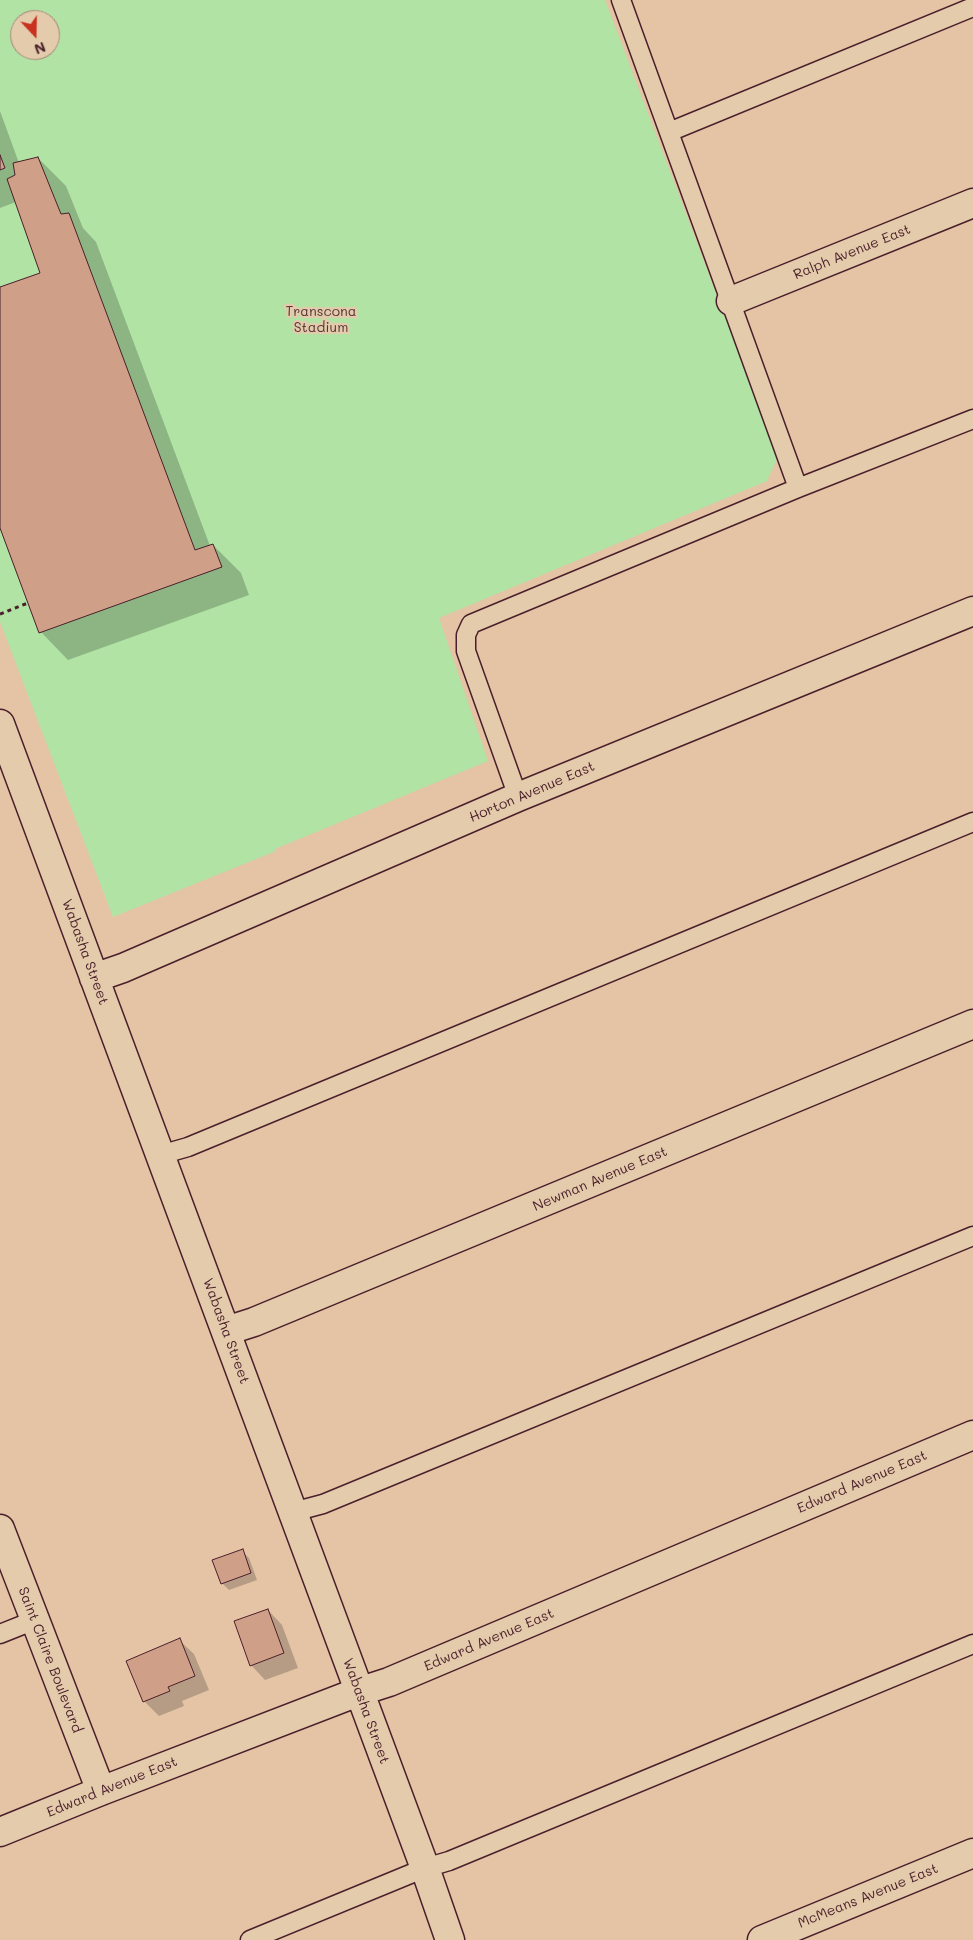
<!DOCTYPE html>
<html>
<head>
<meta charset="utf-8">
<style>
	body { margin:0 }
	#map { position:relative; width:973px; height:1940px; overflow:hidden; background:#e4c4a5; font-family:Mali,sans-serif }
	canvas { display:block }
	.north { position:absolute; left:10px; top:10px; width:50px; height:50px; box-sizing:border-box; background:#e3cbab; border:1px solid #a68678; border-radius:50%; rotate:159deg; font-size:14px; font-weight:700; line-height:20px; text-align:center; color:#4a1f2b }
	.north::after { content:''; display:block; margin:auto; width:18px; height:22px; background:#c8321e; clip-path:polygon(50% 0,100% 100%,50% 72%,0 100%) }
</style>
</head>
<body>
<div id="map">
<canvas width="973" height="1940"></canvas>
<div class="north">N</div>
</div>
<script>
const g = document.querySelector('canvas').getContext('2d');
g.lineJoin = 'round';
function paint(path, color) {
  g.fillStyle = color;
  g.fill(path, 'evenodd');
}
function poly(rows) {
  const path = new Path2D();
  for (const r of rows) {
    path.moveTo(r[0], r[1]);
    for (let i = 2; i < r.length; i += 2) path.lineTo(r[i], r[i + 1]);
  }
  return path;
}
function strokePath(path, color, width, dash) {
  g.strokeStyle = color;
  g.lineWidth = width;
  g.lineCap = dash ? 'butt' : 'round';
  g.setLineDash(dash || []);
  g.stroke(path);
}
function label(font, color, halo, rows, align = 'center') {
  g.font = font + ' Mali,sans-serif';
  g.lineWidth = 4.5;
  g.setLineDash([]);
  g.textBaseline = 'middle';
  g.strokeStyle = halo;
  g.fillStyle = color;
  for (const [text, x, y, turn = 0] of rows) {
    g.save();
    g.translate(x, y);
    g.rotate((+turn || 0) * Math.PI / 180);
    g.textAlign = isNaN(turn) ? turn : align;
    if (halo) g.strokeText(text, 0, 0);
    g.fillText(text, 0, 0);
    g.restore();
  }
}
paint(poly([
	[0,0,605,0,778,457,767,481,439,618,488,761,275,849,276,851,113,917,0,622],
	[20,20,50,20,50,50,20,50]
]), '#b1e3a4');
paint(poly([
	[0,111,19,163,38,158,66,186,83,228,96,242,210,546,213,545,241,573,249,595,68,660,41,632,0,524,0,288,42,274,16,202,0,208],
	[242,1551,249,1558,257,1580,229,1590,222,1583],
	[268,1610,282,1625,298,1668,265,1680,251,1665],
	[179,1640,194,1654,209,1690,182,1701,184,1706,159,1716,145,1702,128,1661]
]), '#0003');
const building = poly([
	[0,155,5,168,0,170,0,155],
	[38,157,61,214,69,213,195,550,213,544,222,567,39,633,0,528,0,287,40,273,7,179,15,175,13,163,38,157],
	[243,1549,251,1573,221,1584,212,1560,243,1549],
	[268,1609,284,1653,250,1666,234,1621,268,1609],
	[180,1638,195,1676,168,1687,170,1691,143,1702,126,1661,180,1638]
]);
paint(building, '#cf9f88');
strokePath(building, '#4a1f2b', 1);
const lane = poly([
	[621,0,798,488],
	[669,132,973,7],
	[518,797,466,651,466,635,471,624,798,488,973,419],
	[160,1155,188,1147,973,822],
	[293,1512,323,1504,973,1236],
	[0,1634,35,1620],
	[250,1940,425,1868,449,1861,973,1644]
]);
const street = poly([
	[731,301,973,203],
	[0,724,425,1868,450,1940],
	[94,978,123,968,518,797,973,611],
	[226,1331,254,1322,973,1024],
	[0,1529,101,1791],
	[0,1832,101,1791,358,1692,389,1682,973,1435]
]);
const secondary = poly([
	[762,1940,973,1853]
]);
strokePath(lane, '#4a1f2b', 21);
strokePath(street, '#4a1f2b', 31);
strokePath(secondary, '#4a1f2b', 31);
strokePath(poly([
	[0,614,28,603]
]), '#4a1f2b', 3, [4, 4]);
strokePath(lane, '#e3cbab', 18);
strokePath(street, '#e3cbab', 28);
strokePath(secondary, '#e3cbab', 28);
label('14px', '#4a1f2b', '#e3cbab', [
	["Ralph Avenue East",852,252,-22],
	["Horton Avenue East",532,792,-23],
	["Wabasha Street",85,952,70],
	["Newman Avenue East",600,1179,-23],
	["Wabasha Street",226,1331,70],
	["Edward Avenue East",862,1482,-23],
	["Edward Avenue East",489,1640,-23],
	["Saint Claire Boulevard",50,1660,69],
	["Wabasha Street",366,1711,70],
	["Edward Avenue East",112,1787,-22],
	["McMeans Avenue East",868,1896,-22]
]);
label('14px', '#543337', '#e3cbab', [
	["Transcona",321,312],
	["Stadium",321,328]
]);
</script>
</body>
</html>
